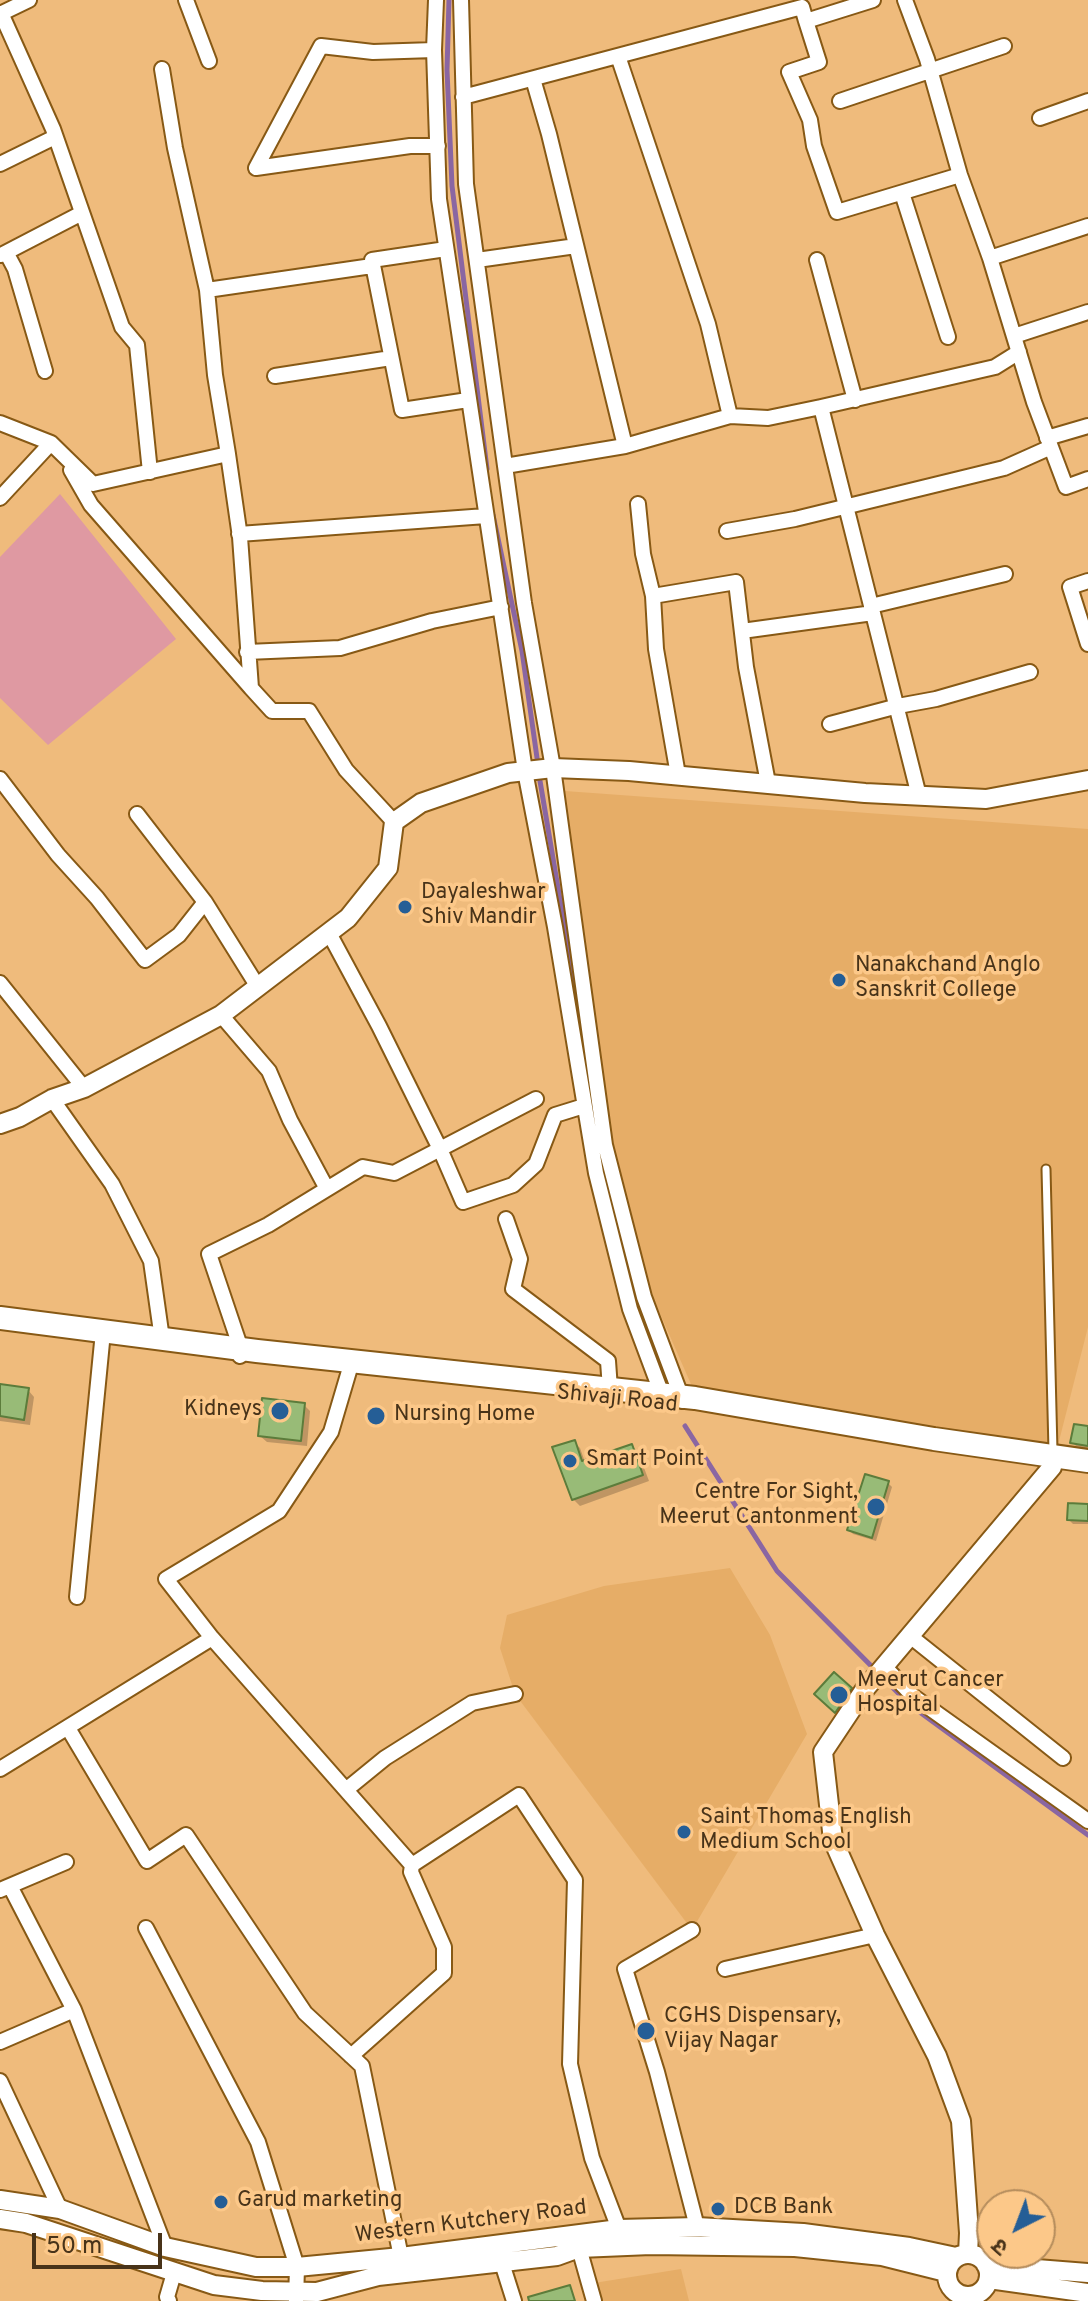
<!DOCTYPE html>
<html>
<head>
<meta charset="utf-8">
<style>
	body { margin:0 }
	#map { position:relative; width:1088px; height:2301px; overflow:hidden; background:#efbb7c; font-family:Overpass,"Noto Sans Devanagari",sans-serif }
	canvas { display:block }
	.north { position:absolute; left:976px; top:2189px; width:80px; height:80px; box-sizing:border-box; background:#fcc889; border:2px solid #b48c5c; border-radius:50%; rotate:222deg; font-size:22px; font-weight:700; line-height:32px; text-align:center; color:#483319 }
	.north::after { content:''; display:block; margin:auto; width:28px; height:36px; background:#255e96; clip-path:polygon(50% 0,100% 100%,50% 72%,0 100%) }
	.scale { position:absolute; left:32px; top:2233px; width:130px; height:36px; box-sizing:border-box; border:4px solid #483319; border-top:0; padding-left:10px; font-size:24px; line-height:28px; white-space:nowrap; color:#483319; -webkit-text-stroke:6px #fcc889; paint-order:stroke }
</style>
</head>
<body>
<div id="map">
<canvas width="1088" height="2301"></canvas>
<div class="north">उ</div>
<div class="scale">50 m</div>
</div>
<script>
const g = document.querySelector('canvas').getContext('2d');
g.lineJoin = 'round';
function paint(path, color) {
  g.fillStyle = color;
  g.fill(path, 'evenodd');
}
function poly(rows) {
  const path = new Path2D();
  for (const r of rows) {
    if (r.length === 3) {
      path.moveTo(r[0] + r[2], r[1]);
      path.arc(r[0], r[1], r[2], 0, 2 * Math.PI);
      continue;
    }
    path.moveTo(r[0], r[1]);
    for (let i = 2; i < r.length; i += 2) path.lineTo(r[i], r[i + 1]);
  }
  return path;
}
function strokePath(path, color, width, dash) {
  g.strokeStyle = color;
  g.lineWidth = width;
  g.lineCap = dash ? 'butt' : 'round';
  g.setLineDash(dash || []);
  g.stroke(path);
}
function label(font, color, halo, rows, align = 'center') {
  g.font = font + ' Overpass,sans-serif';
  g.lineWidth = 7;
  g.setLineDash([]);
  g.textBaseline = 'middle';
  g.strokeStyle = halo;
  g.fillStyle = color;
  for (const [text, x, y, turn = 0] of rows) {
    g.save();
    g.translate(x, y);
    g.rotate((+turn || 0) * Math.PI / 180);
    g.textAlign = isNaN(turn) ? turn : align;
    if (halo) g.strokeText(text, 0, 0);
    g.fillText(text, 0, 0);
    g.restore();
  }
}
paint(poly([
	[565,791,1088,829,1088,1327,1056,1453,694,1391,651,1293,609,1131],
	[730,1568,770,1635,807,1734,692,1930,515,1694,500,1648,507,1615,604,1586],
	[681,2269,689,2301,599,2301,594,2283]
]), '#e6ad67');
paint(poly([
	[60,494,176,639,48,745,0,698,0,557]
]), '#df99a2');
paint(poly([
	[0,1386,28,1390,34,1397,30,1425,0,1421],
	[304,1405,310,1411,307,1446,267,1442,260,1436],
	[1088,1428,1088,1449,1076,1446,1072,1442],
	[574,1442,580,1448,585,1462,632,1446,638,1452,649,1481,580,1506,573,1499],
	[888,1483,892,1487,876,1541,853,1534,849,1530],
	[1088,1506,1088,1524,1073,1524,1069,1520],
	[834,1675,854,1693,840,1715,817,1694]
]), '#0003');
strokePath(poly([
	[449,0,447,70,452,186,487,469],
	[493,515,522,651,538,765],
	[539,775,583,1037],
	[605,1173,612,1211],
	[624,1259,639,1303],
	[646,1323,665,1375],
	[685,1426,777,1571,910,1705,1088,1835]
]), '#8a66a2', 5);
const building = poly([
	[0,1384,29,1388,24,1420,0,1416,0,1384],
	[262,1398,305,1403,301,1441,258,1436,262,1398],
	[1074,1424,1088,1426,1088,1446,1070,1443,1074,1424],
	[575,1440,582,1461,632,1444,643,1475,572,1500,552,1447,575,1440],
	[865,1474,889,1481,872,1538,847,1530,865,1474],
	[1068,1503,1088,1504,1088,1521,1067,1520,1068,1503],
	[834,1672,852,1688,835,1713,814,1694,834,1672],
	[570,2285,575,2301,529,2301,528,2297,570,2285]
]);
paint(building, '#98bb77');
strokePath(building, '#5c7c3b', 2);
const service = poly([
	[1046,1169,1053,1451]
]);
const minor = poly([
	[186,0,209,61],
	[436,0,434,50,439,199,525,771,555,927,596,1173,630,1309,664,1400],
	[461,0,466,184,524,603,553,768,605,1145,644,1297,683,1401],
	[873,0,806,21,819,62,789,72,810,120,814,146,837,212,960,175],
	[905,0,927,59,960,175,990,258],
	[1,13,53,129,122,327,137,345,150,472],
	[0,14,29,0],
	[618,56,708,324,730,416,768,418,821,407,995,367,1019,352],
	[162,69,175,148,207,290,215,375,228,454],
	[533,79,549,134,625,446],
	[463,97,802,7,806,21],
	[840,101,1004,46],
	[1040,118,1088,101],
	[0,164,55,137],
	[256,168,321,46,373,52,434,50],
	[256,168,410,146,438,146],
	[902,193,948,337],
	[1088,226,990,258,1034,402,1066,487,1088,479],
	[446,249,372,260,402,410,468,400],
	[7,254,15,269,45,371],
	[1,255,82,213],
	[477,260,576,246],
	[817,260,855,400],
	[207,290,372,266,372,260],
	[1014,336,1088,312],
	[275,376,391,358],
	[821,407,919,796],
	[0,423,51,443,54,447],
	[1047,438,1088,426],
	[505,466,625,446,730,416],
	[71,470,91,505,251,688],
	[0,498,51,443,93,484,228,454,240,537,251,688,272,711,309,711,346,770,394,822],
	[638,504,643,554,653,596,656,649,678,775],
	[727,531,795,519,1004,468,1051,447],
	[239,534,486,516],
	[1088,581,1070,587,1088,644],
	[653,596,736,582,746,667,768,783],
	[871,606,1005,574],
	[742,631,873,613],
	[247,652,340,648,432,621,501,607],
	[830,724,898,706,936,699,1030,672],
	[0,779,58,855,97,898,145,960,179,935,205,902,258,987],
	[137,814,205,902],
	[329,933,379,1026,440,1149,463,1202,513,1185,536,1164,555,1115,584,1106],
	[0,983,84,1088],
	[221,1015,269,1071,290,1120,327,1189],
	[52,1099,112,1184,151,1261,162,1339],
	[506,1219,520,1259,513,1289,608,1361,610,1389],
	[240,1356,241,1349,209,1254,268,1225,363,1167,394,1173,536,1099],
	[352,1361,331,1432,279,1511,166,1579,212,1638,412,1865,519,1795,575,1880,570,2064,592,2158,619,2229],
	[77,1597,103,1332],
	[910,1636,1063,1758],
	[884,1666,914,1697,1088,1821],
	[68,1728,147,1861,186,1835,305,2013,362,2066,401,2257],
	[0,1769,212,1638],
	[347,1789,385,1758,472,1703,515,1694],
	[10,1886,74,2010],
	[0,1890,66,1862],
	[146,1928,258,2142,297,2267,296,2301],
	[692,1930,625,1969,657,2072,697,2227],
	[725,1969,875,1935],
	[0,2042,74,2010,165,2247],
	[351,2056,444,1973,444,1947,411,1872,412,1865],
	[0,2081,60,2209],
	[579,2248,594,2301],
	[501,2260,514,2301],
	[169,2301,167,2297,174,2273]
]);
const tertiary = poly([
	[0,1124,20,1117,52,1099,84,1088,221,1015,348,918,388,868,394,822,421,803,508,773,553,768,629,771,865,793,986,799,1088,780],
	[0,2200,60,2209,165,2247,256,2267,297,2267,401,2257,619,2229,697,2227,803,2233,909,2247,956,2257],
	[0,2219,26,2223,214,2285,262,2291,317,2292,378,2276,557,2256,579,2248,651,2245,795,2247,882,2256,946,2272],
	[968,2275,21],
	[968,2254,969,2233,961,2121,937,2056,875,1935,833,1840,823,1752,865,1689,1052,1467,1054,1456],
	[986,2265,1088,2273],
	[989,2279,1088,2293]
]);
const primary = poly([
	[0,1318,257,1351,695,1398,934,1439,1088,1461]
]);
strokePath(service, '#875915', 11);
strokePath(minor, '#875915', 18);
strokePath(tertiary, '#875915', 22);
strokePath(primary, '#875915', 26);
strokePath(service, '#fff', 7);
strokePath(minor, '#fff', 14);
strokePath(tertiary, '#fff', 18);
strokePath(primary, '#fff', 22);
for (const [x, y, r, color] of [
	[405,907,8,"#255e96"],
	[839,980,8,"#255e96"],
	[280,1411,10,"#255e96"],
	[376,1416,10,"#255e96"],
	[570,1461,8,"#255e96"],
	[876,1507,10,"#255e96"],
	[839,1695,10,"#255e96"],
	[684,1832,8,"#255e96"],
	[646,2031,10,"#255e96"],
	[221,2202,8,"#255e96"],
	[718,2209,8,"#255e96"]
]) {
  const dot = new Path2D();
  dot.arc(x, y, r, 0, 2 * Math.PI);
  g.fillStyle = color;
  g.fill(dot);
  strokePath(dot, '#fcc889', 3);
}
label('22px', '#483319', '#fcc889', [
	["Dayaleshwar",421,894],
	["Shiv Mandir",421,919],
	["Nanakchand Anglo",855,967],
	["Sanskrit College",855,992],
	["Kidneys",262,1411,"right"],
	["Nursing Home",394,1416],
	["Smart Point",586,1461],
	["Centre For Sight,",858,1494,"right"],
	["Meerut Cantonment",858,1519,"right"],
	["Meerut Cancer",857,1682],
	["Hospital",857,1707],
	["Saint Thomas English",700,1819],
	["Medium School",700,1844],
	["CGHS Dispensary,",664,2018],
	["Vijay Nagar",664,2043],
	["Garud marketing",237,2202],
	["DCB Bank",734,2209]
], 'left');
label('22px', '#483319', '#fcc889', [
	["Shivaji Road",617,1400,6],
	["Western Kutchery Road",471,2223,-7]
]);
</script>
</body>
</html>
